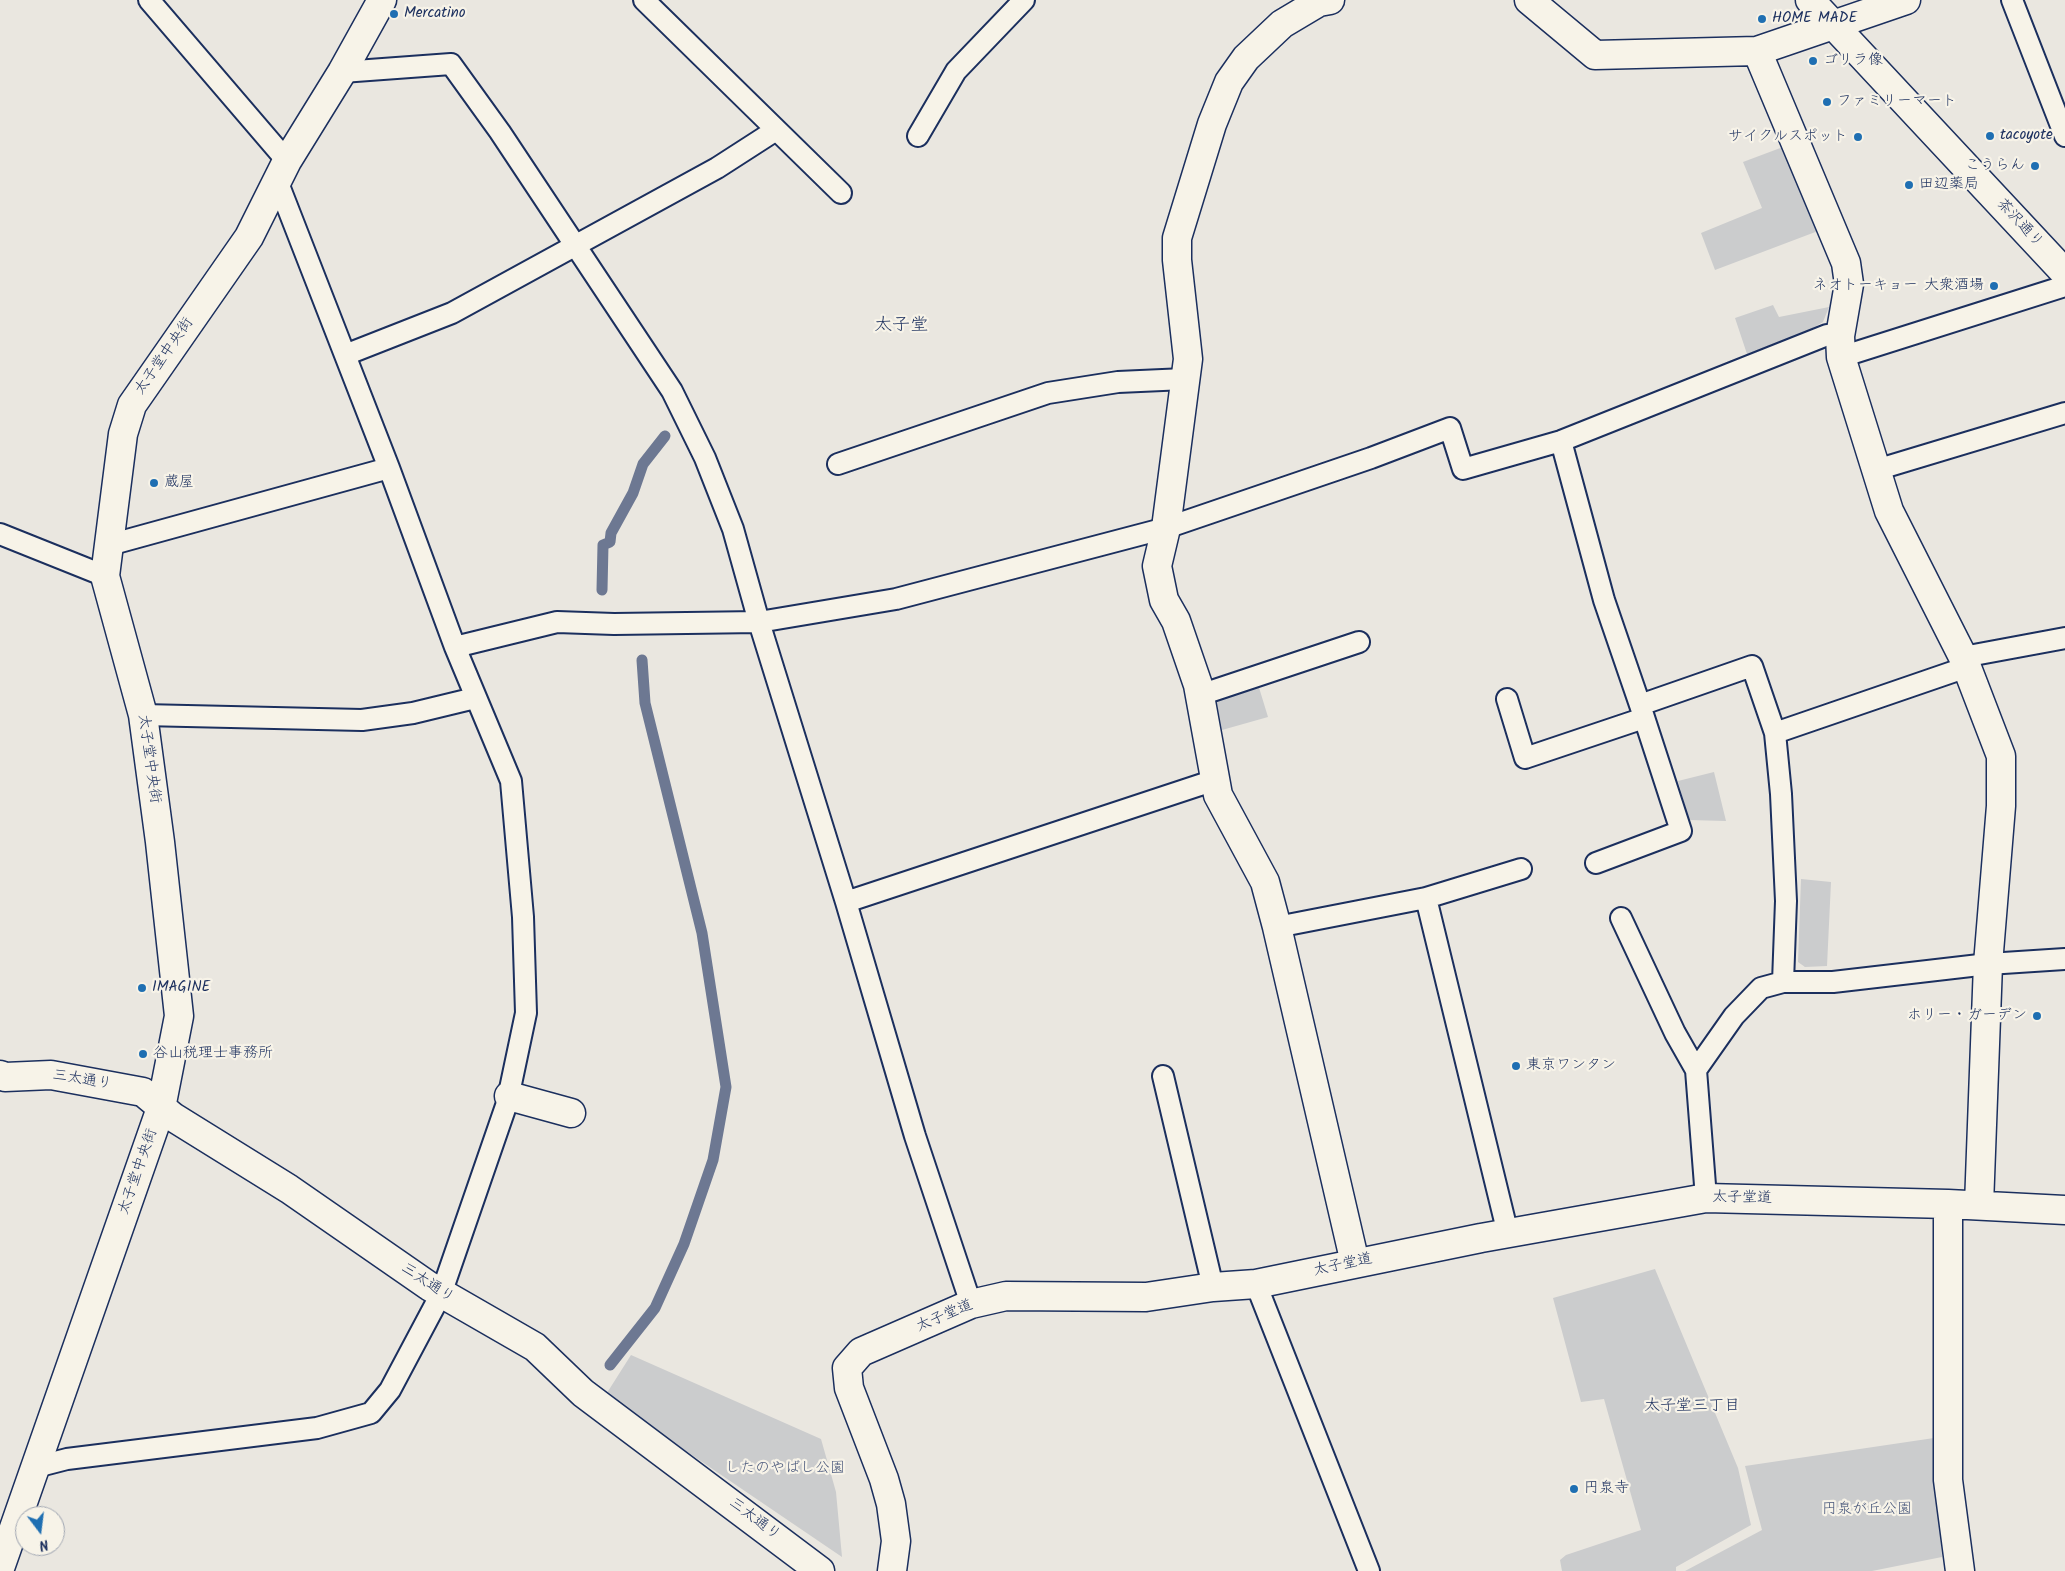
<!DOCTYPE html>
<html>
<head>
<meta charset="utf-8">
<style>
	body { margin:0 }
	#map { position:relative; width:2065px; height:1571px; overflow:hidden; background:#eae7e0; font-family:Kalam,sans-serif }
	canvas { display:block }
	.north { position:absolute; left:15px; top:1506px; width:50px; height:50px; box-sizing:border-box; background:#f7f3e8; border:1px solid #9fa5b1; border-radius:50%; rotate:165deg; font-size:14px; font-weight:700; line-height:20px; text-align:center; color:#1b2f5e }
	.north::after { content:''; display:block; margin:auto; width:18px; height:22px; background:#1f6fb2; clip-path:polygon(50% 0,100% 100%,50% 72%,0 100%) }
</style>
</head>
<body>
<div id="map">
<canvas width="2065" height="1571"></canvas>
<div class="north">N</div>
</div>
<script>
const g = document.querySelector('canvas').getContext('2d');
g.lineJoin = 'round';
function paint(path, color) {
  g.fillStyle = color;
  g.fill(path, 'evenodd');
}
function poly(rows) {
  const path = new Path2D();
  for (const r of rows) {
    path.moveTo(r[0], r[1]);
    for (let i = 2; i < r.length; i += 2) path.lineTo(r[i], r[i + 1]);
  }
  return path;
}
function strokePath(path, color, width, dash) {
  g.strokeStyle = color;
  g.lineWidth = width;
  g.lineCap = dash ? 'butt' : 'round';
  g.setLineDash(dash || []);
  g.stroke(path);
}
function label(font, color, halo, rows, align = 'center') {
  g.font = font + ' Kalam,"Klee One",sans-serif';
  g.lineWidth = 4.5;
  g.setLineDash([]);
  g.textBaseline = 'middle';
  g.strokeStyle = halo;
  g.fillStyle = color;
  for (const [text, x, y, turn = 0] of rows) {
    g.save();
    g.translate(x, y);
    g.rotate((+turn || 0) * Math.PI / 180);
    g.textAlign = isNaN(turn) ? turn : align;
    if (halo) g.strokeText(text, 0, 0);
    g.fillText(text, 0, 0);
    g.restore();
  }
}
paint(poly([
	[1783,147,1818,231,1715,270,1701,233,1762,208,1743,162],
	[1773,305,1779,317,1829,307,1823,322,1801,335,1748,357,1735,318],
	[1257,681,1268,717,1222,730,1215,694],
	[1714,772,1726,821,1689,820,1678,781],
	[1801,879,1831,882,1827,966,1805,967,1798,962],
	[1655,1269,1738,1468,1751,1525,1676,1567,1676,1571,1562,1571,1560,1560,1566,1555,1641,1530,1604,1399,1581,1402,1553,1298],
	[631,1355,821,1439,836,1492,842,1557,605,1396],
	[1934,1438,1942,1557,1872,1571,1685,1571,1762,1530,1745,1466]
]), '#cbcccd');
strokePath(poly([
	[602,590,603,545,610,542,611,533,633,493,643,464,665,436],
	[610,1365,655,1308,684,1244,713,1160,726,1087,702,933,645,703,642,660]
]), '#6d7892', 11);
const service = poly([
	[149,0,287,161],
	[644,0,841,193],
	[2012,0,2065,136],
	[342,72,451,64,500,132,672,391,705,458,733,529,759,622,846,902,915,1136,971,1304],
	[918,136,956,71,1024,0],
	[345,355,452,313,717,168,776,130],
	[1841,357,2065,286],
	[1561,441,1604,600,1640,705,1752,666,1775,733,1781,794,1786,901,1783,982,1833,982,1988,964,2065,959],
	[838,464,1048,393,1118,382,1185,379],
	[1876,470,2065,413],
	[0,534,105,576],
	[109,545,389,468],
	[455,647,557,622,614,624,759,622,896,599,1166,528,1371,458,1450,428,1463,469,1561,441,1827,335,1840,336],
	[1963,657,2065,638],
	[1200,695,1359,642],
	[1507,699,1525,758,1644,718],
	[143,715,362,720,413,713,475,698],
	[1775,733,1967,667],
	[1596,863,1681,831,1640,705],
	[1426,898,1508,1234],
	[846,902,1215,780],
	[1621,918,1675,1033,1696,1070,1706,1198],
	[1277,927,1426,898,1521,869],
	[1696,1070,1734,1016,1761,988,1783,982],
	[1163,1076,1213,1287],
	[1256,1284,1369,1571],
	[36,1467,67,1459,317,1428,371,1413,390,1390,441,1294,507,1103,526,1013,523,917,511,781,455,647,389,468,278,183]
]);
const minor = poly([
	[1330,0,1319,2,1282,24,1246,58,1229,82,1212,124,1177,238,1177,260,1188,359,1166,528,1157,566,1164,600,1176,621,1198,685,1218,795,1265,882,1277,927,1355,1263],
	[1529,0,1595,55,1757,51,1906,0],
	[1757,51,1846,263,1849,284,1840,336,1841,357,1889,511,1963,657,2001,756,2001,806,1988,964,1979,1205],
	[0,1075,5,1077,51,1075,143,1092,173,1117,289,1189,429,1286,535,1347,583,1393,820,1571],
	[509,1096,571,1113],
	[1948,1204,1948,1480,1960,1571],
	[0,1568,161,1108,179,1016,160,842,143,715,105,576,123,434,132,405,249,237,287,161,342,72,382,0],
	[892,1571,896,1541,891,1504,884,1479,849,1388,847,1368,861,1352,971,1304,1006,1296,1146,1297,1213,1287,1256,1284,1481,1238,1706,1198,1948,1204,2065,1210]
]);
const tertiary = poly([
	[1810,0,2065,273]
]);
strokePath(service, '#1b2f5e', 24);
strokePath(minor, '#1b2f5e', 31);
strokePath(tertiary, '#1b2f5e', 31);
strokePath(service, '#f7f3e8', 20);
strokePath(minor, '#f7f3e8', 28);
strokePath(tertiary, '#f7f3e8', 28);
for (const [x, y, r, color] of [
	[394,14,5,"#1f6fb2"],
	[1762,19,5,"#1f6fb2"],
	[1813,61,5,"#1f6fb2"],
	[1827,102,5,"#1f6fb2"],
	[1990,136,5,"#1f6fb2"],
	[1858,137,5,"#1f6fb2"],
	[2035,166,5,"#1f6fb2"],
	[1909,185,5,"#1f6fb2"],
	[1994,286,5,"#1f6fb2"],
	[154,483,5,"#1f6fb2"],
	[142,988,5,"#1f6fb2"],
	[2037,1016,5,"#1f6fb2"],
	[143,1054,5,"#1f6fb2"],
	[1516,1066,5,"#1f6fb2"],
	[1574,1489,5,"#1f6fb2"]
]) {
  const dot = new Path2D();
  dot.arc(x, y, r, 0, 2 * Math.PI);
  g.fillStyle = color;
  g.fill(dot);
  strokePath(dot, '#f7f3e8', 2);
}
label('15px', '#1b2f5e', '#f7f3e8', [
	["Mercatino",404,14],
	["HOME MADE",1772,19],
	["ゴリラ像",1823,61],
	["ファミリーマート",1837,102],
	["tacoyote",2000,136],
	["サイクルスポット",1848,137,"right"],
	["こうらん",2025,166,"right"],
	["田辺薬局",1919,185],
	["ネオトーキョー 大衆酒場",1984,286,"right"],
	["蔵屋",164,483],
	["IMAGINE",152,988],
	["ホリー・ガーデン",2027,1016,"right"],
	["谷山税理士事務所",153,1054],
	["東京ワンタン",1526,1066],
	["円泉寺",1584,1489]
], 'left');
label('15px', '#1b2f5e', '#f7f3e8', [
	["茶沢通り",2019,224,47],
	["太子堂中央街",165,357,-55],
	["太子堂中央街",148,759,82],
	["三太通り",82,1081,9],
	["太子堂中央街",139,1172,-71],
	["太子堂道",1742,1199,1],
	["太子堂道",1343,1266,-12],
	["三太通り",427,1284,33],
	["太子堂道",945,1317,-23],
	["三太通り",754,1520,37]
]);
label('15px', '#47567a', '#f7f3e8', [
	["したのやばし公園",785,1469],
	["円泉が丘公園",1867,1510]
]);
label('16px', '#1b2f5e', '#f7f3e8', [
	["太子堂三丁目",1692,1407]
]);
label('18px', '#1b2f5e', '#f7f3e8', [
	["太子堂",901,327]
]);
</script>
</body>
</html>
